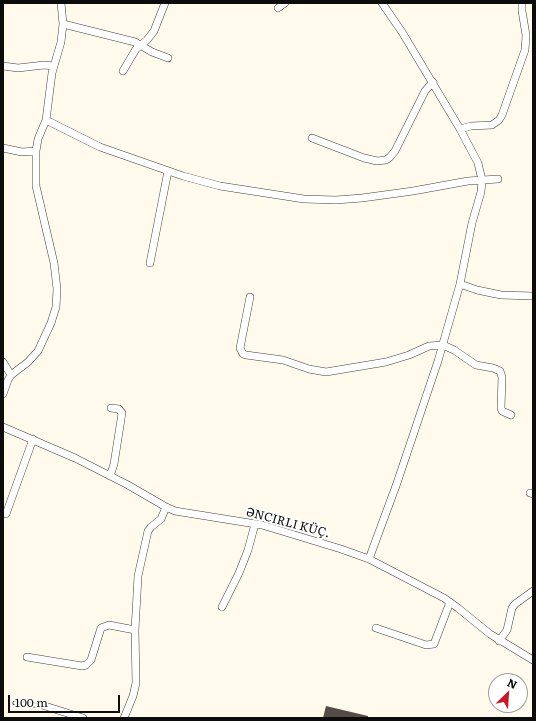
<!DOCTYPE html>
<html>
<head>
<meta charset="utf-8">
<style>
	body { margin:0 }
	#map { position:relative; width:536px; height:721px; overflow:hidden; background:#fffaeb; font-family:Literata,serif }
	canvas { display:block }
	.frame { position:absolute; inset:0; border:4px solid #0c0c0c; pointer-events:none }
	.north { position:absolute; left:488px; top:673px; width:40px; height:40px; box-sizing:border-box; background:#fff; border:1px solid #9e9e9e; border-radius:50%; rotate:25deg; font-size:11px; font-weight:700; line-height:16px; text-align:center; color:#0c0c0c }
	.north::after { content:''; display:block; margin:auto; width:14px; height:18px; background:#ca1626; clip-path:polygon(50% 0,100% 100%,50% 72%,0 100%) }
	.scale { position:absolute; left:8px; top:695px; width:112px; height:18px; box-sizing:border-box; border:2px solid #0c0c0c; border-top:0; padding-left:5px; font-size:12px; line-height:14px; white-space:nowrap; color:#0c0c0c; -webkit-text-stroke:3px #fff; paint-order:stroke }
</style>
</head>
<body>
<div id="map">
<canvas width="536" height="721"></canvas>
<div class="frame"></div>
<div class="north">N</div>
<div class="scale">100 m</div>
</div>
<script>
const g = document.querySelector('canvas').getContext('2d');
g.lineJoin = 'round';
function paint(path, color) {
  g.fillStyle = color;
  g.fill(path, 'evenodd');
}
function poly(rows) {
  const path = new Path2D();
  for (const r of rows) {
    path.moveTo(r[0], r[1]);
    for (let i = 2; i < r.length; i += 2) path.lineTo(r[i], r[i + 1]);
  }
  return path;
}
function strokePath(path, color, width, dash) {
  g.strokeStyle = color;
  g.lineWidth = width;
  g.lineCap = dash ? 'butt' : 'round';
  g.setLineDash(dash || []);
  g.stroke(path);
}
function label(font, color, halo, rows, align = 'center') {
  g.font = font + ' Literata,serif';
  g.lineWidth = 4;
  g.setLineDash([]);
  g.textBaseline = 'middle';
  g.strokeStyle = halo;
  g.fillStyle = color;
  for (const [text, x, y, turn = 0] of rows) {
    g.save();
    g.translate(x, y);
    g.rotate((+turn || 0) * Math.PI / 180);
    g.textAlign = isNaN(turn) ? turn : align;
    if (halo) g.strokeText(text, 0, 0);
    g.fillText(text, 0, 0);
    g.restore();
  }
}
paint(poly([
	[326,706,368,716,368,718,323,718]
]), '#564c47');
const service = poly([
	[15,703,45,706]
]);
const minor = poly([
	[278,8,285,3],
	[63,24,135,42,152,52,168,58],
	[3,66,18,68,44,65,54,66],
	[123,71,136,49,147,40,154,31,165,3],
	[46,120,100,147,183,176,220,186,304,199,336,200,362,198,413,191,468,181,498,179],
	[460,129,471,126,492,125,499,120,502,115,525,50,526,35,522,11,522,3],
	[312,138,364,158,377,161,386,160,390,157,395,151,425,91,433,82],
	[3,148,22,152,36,151],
	[150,263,168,171],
	[460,284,477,290,501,295,533,296],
	[250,297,240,348,243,354,246,355,283,360,309,369,326,372,386,362,409,355,429,346,443,345,454,350,476,365,493,368,500,371,502,377,501,408,502,411,511,415],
	[3,362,11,375],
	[3,394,8,380,11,375,28,362,38,351,51,323,56,307,57,289,54,263,36,186,36,151,38,139,46,120,52,73,61,42,63,24,61,3],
	[3,427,75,458,128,485,166,507,175,511,262,525,341,549,369,559,444,598,458,608,490,634,533,660],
	[110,476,114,464,122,413,119,409,111,408],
	[530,493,533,494],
	[6,514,33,439],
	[369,559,397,483,438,361,460,284,472,223,481,192,482,180,478,163,460,129,402,32,382,3],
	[222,607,239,573,248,550,255,524],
	[376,628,426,645,434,644,450,602],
	[499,641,507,630,512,608,515,604,533,591],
	[27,657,82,666,86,665,91,660,101,628,109,625,135,630],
	[45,706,83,718],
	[124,718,133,696,136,683,135,630,138,576,148,531,151,527,161,519,166,507]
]);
strokePath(service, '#3f3f3f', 5);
strokePath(minor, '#3f3f3f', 8);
strokePath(service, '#fff', 3.5);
strokePath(minor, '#fff', 7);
label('12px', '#0c0c0c', '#fff', [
	["ƏNCIRLI KÜÇ.",288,523,15]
]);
</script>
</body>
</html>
